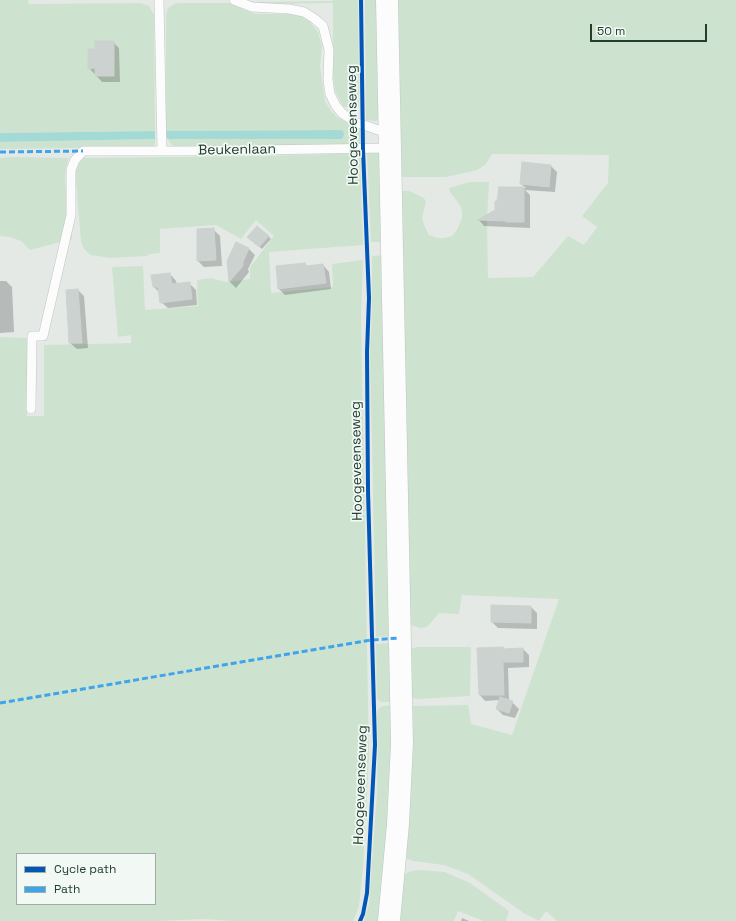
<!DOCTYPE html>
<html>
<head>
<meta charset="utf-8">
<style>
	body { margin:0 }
	#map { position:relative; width:736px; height:921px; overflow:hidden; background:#e4e9e6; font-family:"Space Grotesk",sans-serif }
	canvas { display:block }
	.legend { position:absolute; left:16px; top:853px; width:140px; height:52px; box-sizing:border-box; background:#f2f9f4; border:1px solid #9eaea6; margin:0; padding:5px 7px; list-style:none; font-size:12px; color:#213e30 }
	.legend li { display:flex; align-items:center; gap:8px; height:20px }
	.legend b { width:20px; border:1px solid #9eaea6 }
	.scale { position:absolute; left:590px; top:24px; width:117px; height:18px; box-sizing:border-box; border:2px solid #213e30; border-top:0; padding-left:5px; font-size:12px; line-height:14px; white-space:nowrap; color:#213e30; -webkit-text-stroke:3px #f2f9f4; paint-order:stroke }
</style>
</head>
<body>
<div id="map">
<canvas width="736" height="921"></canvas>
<ul class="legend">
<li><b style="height:5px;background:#0057b8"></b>Cycle path</li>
<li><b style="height:5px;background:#3ea4eb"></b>Path</li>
</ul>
<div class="scale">50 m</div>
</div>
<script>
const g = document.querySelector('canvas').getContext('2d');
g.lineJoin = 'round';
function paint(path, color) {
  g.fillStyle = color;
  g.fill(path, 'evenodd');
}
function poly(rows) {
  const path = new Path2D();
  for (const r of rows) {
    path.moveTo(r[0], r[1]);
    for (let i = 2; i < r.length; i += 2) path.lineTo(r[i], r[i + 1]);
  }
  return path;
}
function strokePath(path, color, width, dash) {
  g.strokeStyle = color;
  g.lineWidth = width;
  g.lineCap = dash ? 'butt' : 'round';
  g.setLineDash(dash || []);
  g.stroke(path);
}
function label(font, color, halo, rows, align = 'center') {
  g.font = font + ' "Space Grotesk",sans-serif';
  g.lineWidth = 3.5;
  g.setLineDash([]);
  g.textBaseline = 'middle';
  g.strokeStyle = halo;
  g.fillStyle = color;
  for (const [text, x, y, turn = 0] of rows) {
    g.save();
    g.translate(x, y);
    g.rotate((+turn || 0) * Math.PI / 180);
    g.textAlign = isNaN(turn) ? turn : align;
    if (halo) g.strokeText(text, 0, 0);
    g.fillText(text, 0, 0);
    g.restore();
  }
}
paint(poly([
	[0,0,28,0,29,4,140,3,149,6,154,15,155,131,0,133],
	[333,0,358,0,359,107,343,107,335,90,333,77,333,3,266,4,251,2,333,1],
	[365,0,379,0,380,119,376,121,366,120],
	[398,0,736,0,736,921,557,921,546,911,539,921,525,914,468,874,444,865,413,861,407,859,407,709,412,706,468,705,471,724,512,735,559,599,462,595,459,614,439,613,427,627,421,628,406,624,405,339,402,191,409,191,424,198,426,202,422,218,425,227,429,235,437,238,444,238,452,236,457,230,462,218,462,211,460,205,450,192,449,188,469,182,489,182,487,220,488,278,533,277,568,236,584,245,597,227,582,216,608,183,609,155,492,154,485,165,477,170,469,172,446,177,402,177],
	[179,3,229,3,245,10,256,14,296,14,309,21,318,32,322,46,320,66,325,101,331,111,337,117,360,130,360,144,173,147,168,139,343,138,340,130,166,131,166,15,168,8,174,4],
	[155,139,155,144,153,147,0,149,0,142],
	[382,152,383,242,371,242,367,153],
	[360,153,363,245,269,252,271,293,333,287,332,264,363,260,361,315,369,757,363,867,359,906,353,921,232,921,204,919,159,921,0,921,0,337,27,338,27,416,44,416,44,345,131,343,131,335,118,337,112,267,143,266,145,310,198,306,197,280,211,278,226,282,250,279,250,267,274,236,256,220,241,239,216,225,160,229,160,253,150,254,146,256,110,258,91,255,87,252,83,247,81,241,75,171,76,165,83,158,267,156],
	[17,854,155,854,155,904,17,904],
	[12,157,69,158,66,168,65,180,72,239,30,250,21,241,10,237,0,236,0,158],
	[384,255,393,630,389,636,376,637,370,352,372,310,372,256],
	[388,643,394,649,394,702,381,702,377,699,376,644],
	[417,647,471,647,470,696,419,699,412,698,407,693,411,649],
	[394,705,382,921,364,921,369,904,377,793,378,744,377,712,379,708,383,706],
	[420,870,445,872,470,883,509,911,506,921,484,921,458,911,454,921,396,921,401,876,411,871]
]), '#cde3cf');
paint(poly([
	[340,130,343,131,344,135,342,139,168,139,166,137,166,131],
	[155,131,155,139,0,142,0,133]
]), '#a4dad6');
paint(poly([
	[113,42,119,48,120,82,102,82,89,68],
	[551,166,557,172,555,192,525,190,530,195,530,228,484,226,479,220,496,210,500,188,526,188,521,184],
	[213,229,220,236,222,266,204,267,198,261],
	[268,236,271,239,262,249,251,240],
	[236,243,249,249,255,255,248,269,249,272,236,288,230,282,228,261],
	[305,264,308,267,323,265,329,272,331,289,285,295,279,289,277,267],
	[170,274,176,281,177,285,189,283,196,290,197,305,168,308,161,302,160,293,154,287],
	[0,281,6,281,12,287,14,332,0,333],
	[78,290,84,296,88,348,77,349,70,343,67,291],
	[492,606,531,607,537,613,537,629,498,628,492,622],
	[478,649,523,649,529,655,529,667,508,668,509,701,512,702,519,709,515,718,503,715,497,709,500,700,485,701,480,695],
	[462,918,469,921,461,921]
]), '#0003');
const building = poly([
	[95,41,114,41,114,76,95,76,95,68,88,69,88,49,95,49,95,41],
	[522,162,551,165,549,187,520,184,522,162],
	[499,187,524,187,524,222,506,222,506,221,477,220,495,210,495,201,497,201,499,187],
	[257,226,269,236,259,247,247,237,257,226],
	[214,228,216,260,197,261,197,229,214,228],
	[236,242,249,248,243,262,243,266,229,282,227,261,236,242],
	[305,263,306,266,323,264,326,283,278,289,276,266,305,263],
	[170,273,172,284,190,282,192,299,160,303,158,287,153,287,151,275,170,273],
	[78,289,82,343,69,343,66,290,78,289],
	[491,605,531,606,531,623,491,622,491,605],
	[503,647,503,649,523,648,523,662,503,662,504,695,479,695,477,648,503,647],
	[500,697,513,701,509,713,496,709,500,697]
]);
paint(building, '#ccd2cf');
strokePath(building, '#cdd2cf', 1);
const service = poly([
	[159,0,162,151],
	[234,0,252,7,289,9,304,12,315,19,323,26,329,50,328,80,330,94,336,106,343,114,355,122,390,134],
	[31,409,32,336,43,336,71,215,71,170,75,160,83,151,186,151,391,148]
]);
const secondary = poly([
	[387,0,402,743,398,824,389,921]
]);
strokePath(service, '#c1c6c3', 10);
strokePath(secondary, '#bdc5c1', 23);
strokePath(service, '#fbfcfb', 9);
strokePath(secondary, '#fbfcfb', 22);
strokePath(poly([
	[0,152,83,151],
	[0,703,371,640,399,638]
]), '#3ea4eb', 3, [6, 3]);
strokePath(poly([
	[360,921,363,914,367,893,375,745,368,491,367,352,369,298,363,149,361,0]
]), '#0057b8', 4);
label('14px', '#213e30', '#f2f9f4', [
	["Hoogeveenseweg",353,125,-91],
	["Beukenlaan",237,150,-1],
	["Hoogeveenseweg",357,461,-91],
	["Hoogeveenseweg",361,785,-88]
]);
</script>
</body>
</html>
